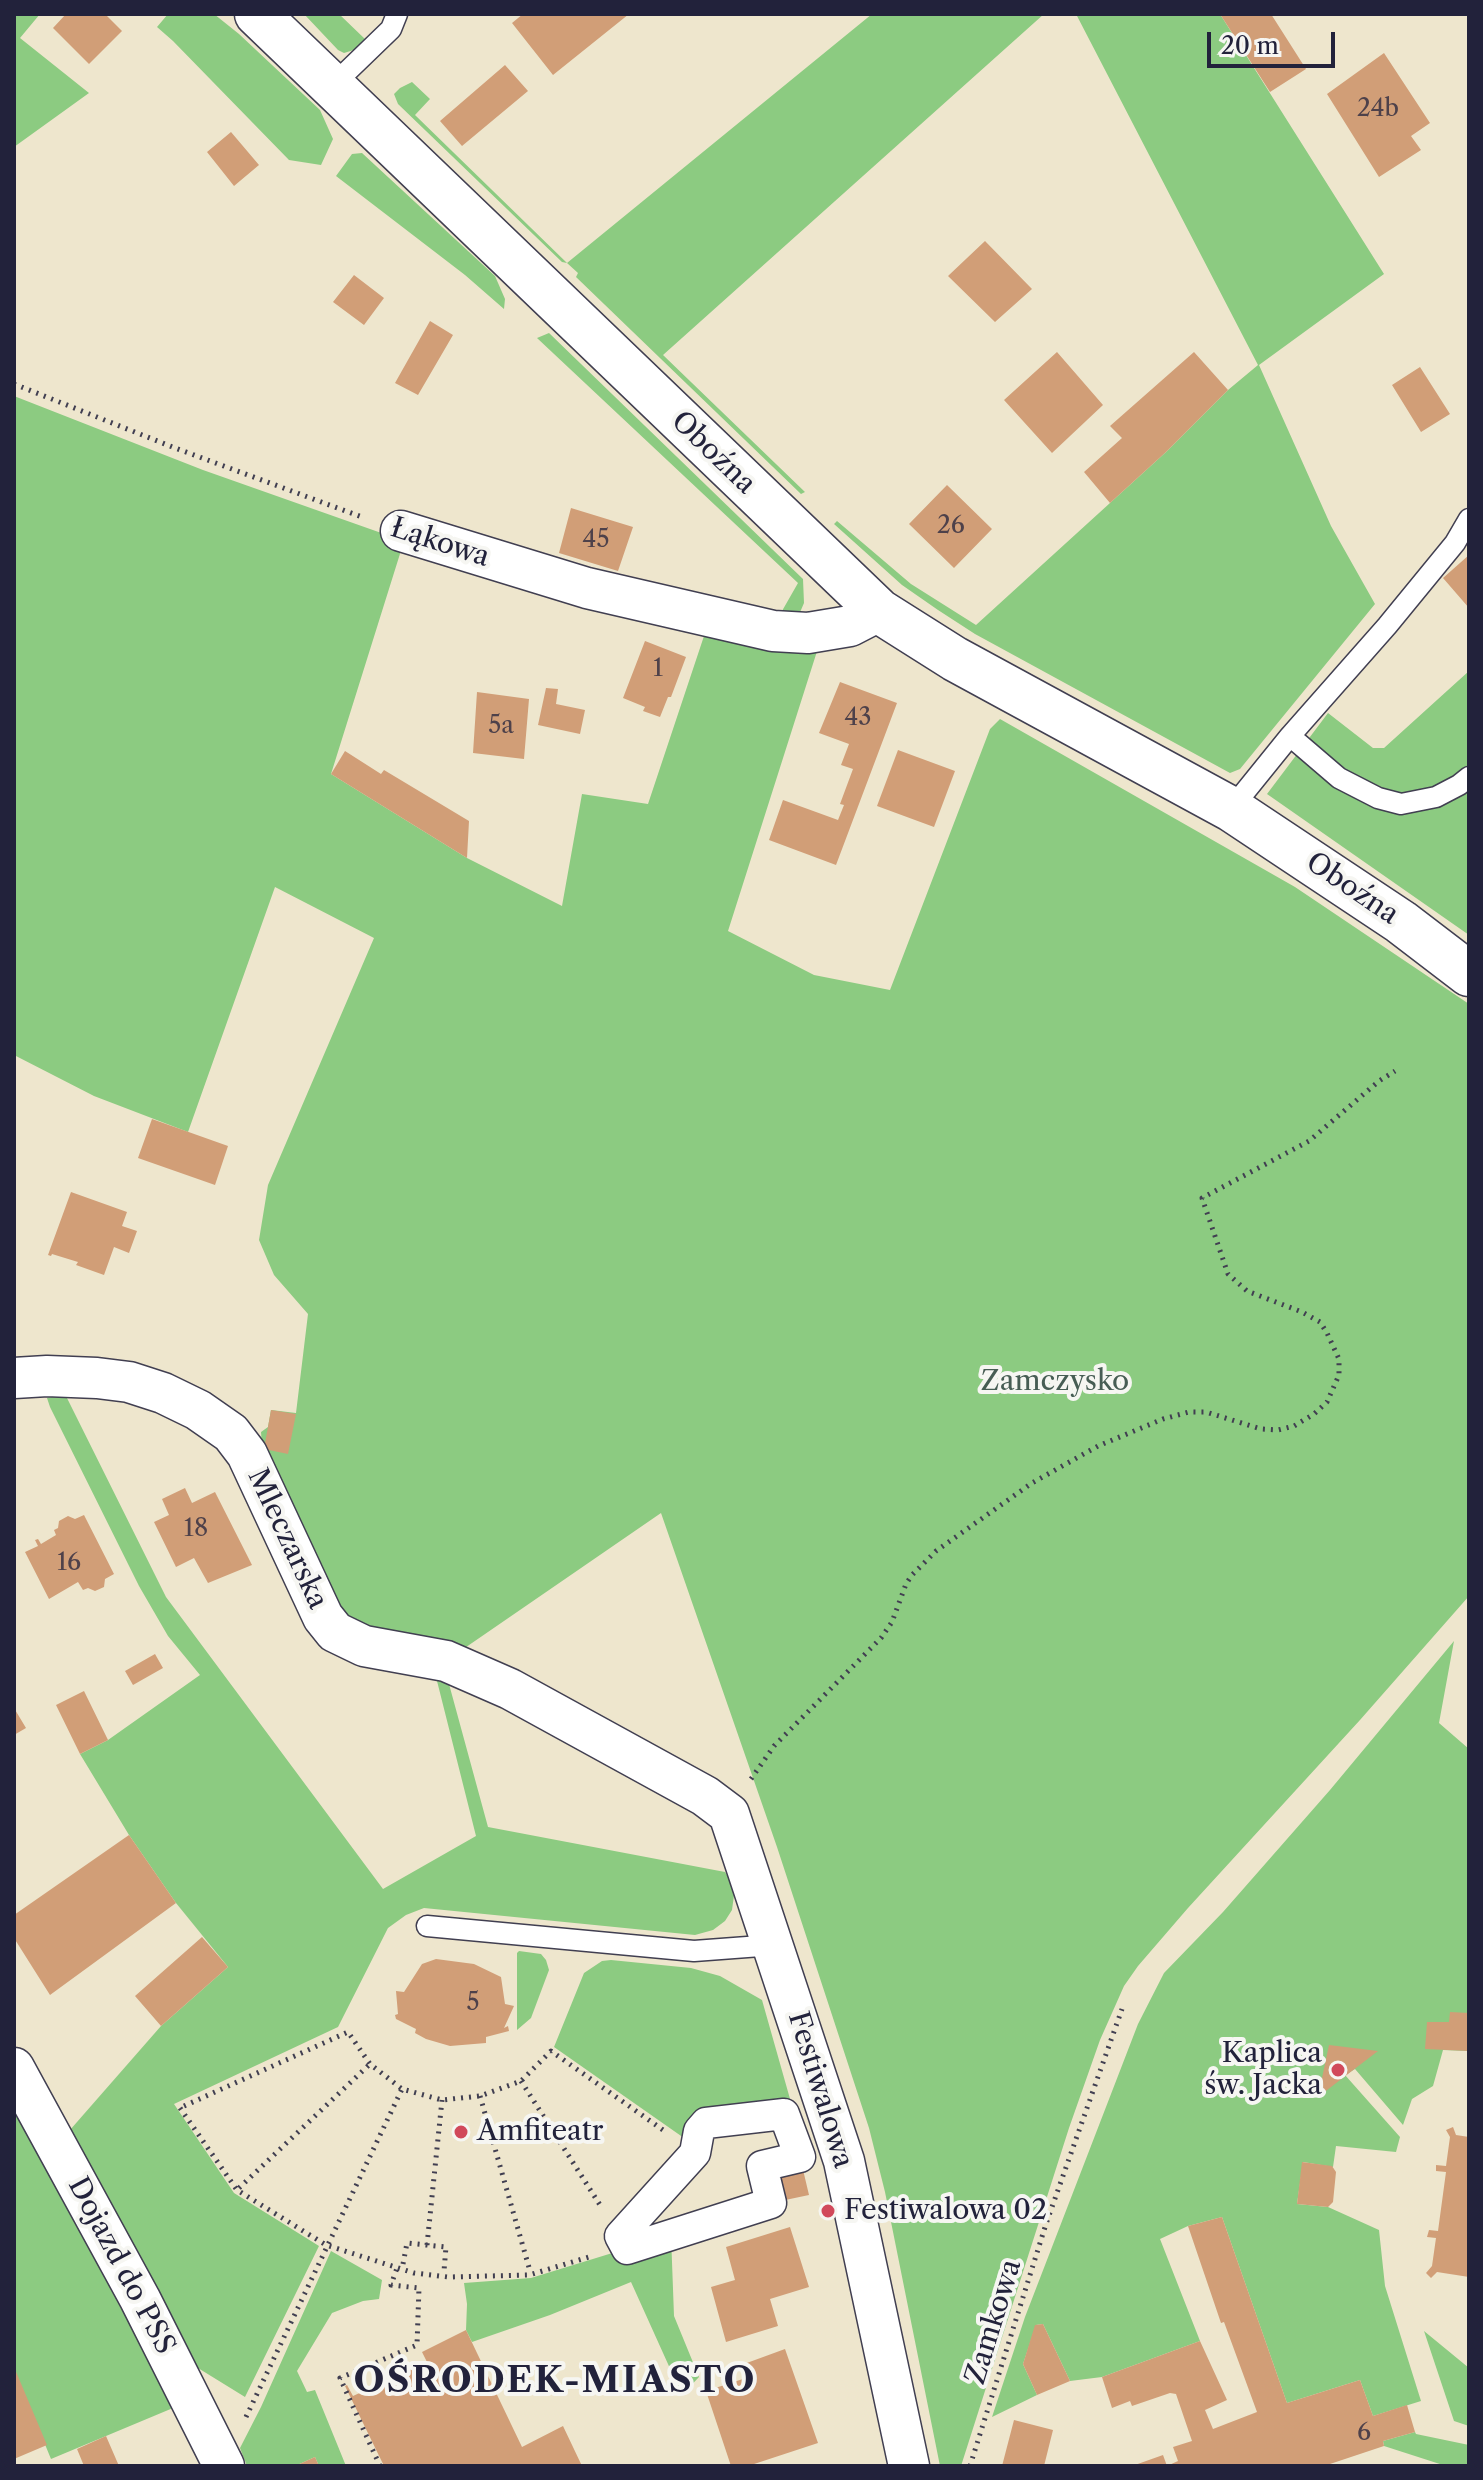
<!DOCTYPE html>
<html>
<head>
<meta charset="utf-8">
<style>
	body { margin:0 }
	#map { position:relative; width:1483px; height:2480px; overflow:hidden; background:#eee6cd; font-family:"Libre Caslon Text",serif }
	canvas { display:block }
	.frame { position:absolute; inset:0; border:16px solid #22223b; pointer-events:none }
	.scale { position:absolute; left:1207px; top:32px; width:128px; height:36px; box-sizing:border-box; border:4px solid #22223b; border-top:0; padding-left:10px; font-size:24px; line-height:28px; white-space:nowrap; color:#22223b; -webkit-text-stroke:6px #f6f6f2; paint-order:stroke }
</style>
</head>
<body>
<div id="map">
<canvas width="1483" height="2480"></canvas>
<div class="frame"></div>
<div class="scale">20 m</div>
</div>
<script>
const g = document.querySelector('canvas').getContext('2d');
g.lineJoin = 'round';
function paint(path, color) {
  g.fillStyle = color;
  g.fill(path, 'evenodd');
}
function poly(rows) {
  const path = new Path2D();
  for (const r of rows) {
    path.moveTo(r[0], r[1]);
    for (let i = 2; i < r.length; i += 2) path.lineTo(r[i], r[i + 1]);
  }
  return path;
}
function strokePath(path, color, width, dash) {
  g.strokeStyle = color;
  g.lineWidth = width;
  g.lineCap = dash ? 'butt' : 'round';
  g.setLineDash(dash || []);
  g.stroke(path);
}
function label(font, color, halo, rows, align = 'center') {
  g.font = font + ' "Libre Caslon Text",serif';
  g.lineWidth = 8;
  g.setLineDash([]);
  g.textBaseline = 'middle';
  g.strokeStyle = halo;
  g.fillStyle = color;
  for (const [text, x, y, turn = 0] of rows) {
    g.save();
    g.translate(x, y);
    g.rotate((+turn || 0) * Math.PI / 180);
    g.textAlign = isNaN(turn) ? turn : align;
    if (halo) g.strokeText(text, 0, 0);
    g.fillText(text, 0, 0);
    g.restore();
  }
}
paint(poly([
	[14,14,40,14,20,38,89,93,14,147],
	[168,14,214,14,239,34,320,110,333,139,321,165,289,160,173,41,157,27],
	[304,14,339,14,366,40,357,49,344,53,338,50],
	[872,14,1044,14,663,355,805,492,801,494,576,277,578,273,567,263,562,262,398,104,394,94,400,88,412,82,430,99,415,115,567,263],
	[1076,14,1220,14,1384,274,1259,365,1331,526,1375,604,1240,769,1230,773,975,634,938,610,902,585,834,524,837,521,911,584,976,625,1166,452,1228,390,1258,365],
	[362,153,495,276,505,299,504,309,465,275,336,176,352,154],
	[549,333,803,579,804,603,798,617,774,625,798,583,537,338],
	[14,396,203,470,404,541,331,774,467,858,562,906,582,794,648,804,707,627,819,645,728,931,814,975,890,990,990,729,1000,719,1295,887,1469,1004,1469,1596,1360,1720,1188,1908,1138,1966,1124,1986,1100,2040,1069,2128,961,2466,940,2466,885,2192,869,2128,777,1847,661,1513,456,1654,377,1637,338,1616,264,1475,261,1432,268,1427,271,1410,296,1413,308,1314,274,1275,259,1240,268,1185,374,938,275,887,188,1132,94,1096,14,1055],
	[1469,671,1469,935,1267,794,1328,713,1373,748,1384,748],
	[65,1394,166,1597,383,1889,476,1836,434,1669,446,1673,488,1827,725,1872,735,1888,732,1910,725,1921,713,1930,695,1935,424,1908,406,1915,388,1928,338,2027,174,2104,234,2193,319,2246,245,2397,198,2368,153,2289,70,2130,161,2026,228,1967,176,1903,129,1835,80,1754,108,1740,200,1675,168,1636,139,1586,50,1407,47,1398],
	[1454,1641,1439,1723,1469,1749,1469,2076,1469,2051,1443,2050,1433,2086,1412,2099,1403,2125,1355,2069,1345,2075,1400,2137,1396,2152,1336,2146,1333,2167,1303,2162,1297,2204,1328,2207,1379,2230,1385,2286,1421,2401,1373,2416,1360,2380,1287,2403,1222,2217,1188,2226,1160,2239,1200,2341,1102,2377,1070,2381,1043,2324,1036,2325,1023,2364,1037,2395,992,2417,1025,2317,1138,2024,1164,1973,1223,1912,1330,1790],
	[519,1951,541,1954,546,1960,549,1970,531,2018,517,2030,517,1953],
	[611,1960,691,1968,720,1976,762,2000,794,2113,684,2138,554,2047,584,1973,602,1961],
	[14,2105,98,2257,173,2408,51,2459,14,2369],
	[671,2235,674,2316,699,2377,682,2395,631,2282,550,2315,472,2342,466,2330,467,2304,464,2283,531,2278],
	[331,2251,382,2280,379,2299,363,2301,332,2313,297,2371,307,2392,315,2390,346,2466,319,2466,315,2457,295,2466,247,2466,240,2448,261,2407],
	[1424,2331,1469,2368,1469,2426,1454,2421],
	[1415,2432,1416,2434,1469,2445,1469,2466,1446,2466,1384,2446,1383,2441]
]), '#8ccb81');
paint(poly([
	[66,14,105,14,122,31,89,64,53,28],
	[523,14,629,14,553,75,512,23],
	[1220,14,1271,14,1306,69,1270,92],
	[1384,53,1430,123,1411,136,1421,150,1379,177,1327,94],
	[505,65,528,91,462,146,440,121],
	[231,132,259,165,234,186,207,152],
	[985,241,1032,289,995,322,948,276],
	[354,275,384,298,364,325,333,302],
	[430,321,453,335,418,395,395,383],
	[1057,352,1103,405,1052,453,1004,400],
	[1194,352,1228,390,1166,452,1110,503,1084,472,1122,438,1110,426],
	[1420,367,1450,414,1421,432,1392,385],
	[947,485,992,529,954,568,909,524],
	[571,508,633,527,618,571,559,553],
	[1469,555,1469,608,1443,578],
	[645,641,686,657,671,697,668,697,660,717,643,711,645,707,623,698],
	[840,682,897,703,836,865,769,840,783,800,838,820,844,805,840,804,853,769,841,765,849,744,819,733],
	[546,688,558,689,556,704,585,710,580,734,538,725],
	[477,692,529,699,524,759,473,753],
	[898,750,955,771,934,827,877,806],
	[345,751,381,774,384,770,469,821,467,858,331,774],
	[152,1119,228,1146,215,1185,138,1158],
	[71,1192,127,1212,122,1226,137,1231,129,1253,114,1247,104,1275,76,1265,78,1262,52,1254,51,1256,48,1255],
	[271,1410,296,1414,288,1454,264,1449],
	[185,1488,192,1503,215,1492,252,1565,208,1583,194,1558,176,1567,154,1522,169,1515,162,1499],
	[84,1515,114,1574,105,1579,104,1587,95,1591,88,1588,83,1590,78,1582,49,1599,25,1552,38,1546,35,1540,38,1539,41,1544,56,1535,54,1530,58,1528,59,1521,68,1516,75,1519],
	[155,1654,163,1668,133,1685,125,1671],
	[84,1691,108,1740,80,1754,56,1705],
	[14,1708,26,1728,14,1735],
	[129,1835,176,1903,50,1995,14,1938,14,1915],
	[202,1937,228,1967,161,2026,135,1996],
	[436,1959,474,1964,501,1977,505,2004,514,2006,504,2028,508,2026,509,2031,486,2037,486,2043,450,2046,426,2039,415,2033,416,2029,396,2019,395,2015,398,2014,396,1991,404,1992,422,1964],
	[1450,2012,1469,2013,1469,2051,1425,2049,1427,2022,1449,2022],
	[1329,2045,1378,2051,1318,2097],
	[1453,2127,1456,2135,1469,2137,1469,2277,1437,2272,1431,2278,1426,2273,1432,2266,1436,2238,1427,2237,1429,2230,1438,2231,1446,2172,1436,2171,1436,2165,1446,2166,1450,2137,1446,2130],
	[800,2157,809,2195,771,2203,762,2166],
	[1302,2162,1332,2166,1336,2172,1333,2202,1328,2207,1297,2204],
	[1222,2217,1287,2403,1360,2380,1373,2416,1407,2405,1415,2432,1383,2441,1384,2446,1324,2466,1132,2466,1163,2455,1167,2466,1178,2461,1173,2447,1192,2441,1176,2394,1170,2393,1132,2406,1130,2401,1112,2408,1102,2377,1200,2341,1227,2400,1205,2410,1213,2429,1257,2412,1224,2322,1221,2323,1188,2226],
	[790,2227,809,2287,770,2299,778,2326,726,2342,711,2287,735,2280,726,2247],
	[1043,2324,1070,2381,1037,2395,1023,2364,1035,2325],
	[466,2330,522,2447,563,2426,582,2466,384,2466,345,2386,347,2385,353,2396,427,2362,422,2352],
	[785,2349,818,2443,748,2466,731,2466,706,2391,749,2377,744,2364],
	[14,2367,47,2445,14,2459],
	[1014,2420,1053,2430,1044,2466,1002,2466],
	[106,2436,119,2466,84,2466,77,2449],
	[315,2457,319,2466,295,2466]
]), '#d19e77');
const service = poly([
	[332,86,391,29,397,14],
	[1290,736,1387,626,1455,543,1469,519],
	[1231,809,1290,736,1339,778,1378,798,1401,804,1436,797,1459,785,1469,777],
	[427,1926,694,1951,774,1945]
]);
const pedestrian = poly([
	[784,2114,800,2157,762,2166,771,2203,627,2249,620,2236,695,2153,699,2131,706,2123,784,2114]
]);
const minor = poly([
	[401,531,587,588,773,631,808,633,850,626,879,611],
	[14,1378,47,1376,97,1378,129,1382,163,1393,198,1410,231,1433,247,1454,323,1617,335,1632,364,1646,446,1661,510,1689,705,1796,729,1814,844,2161,909,2466],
	[14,2068,140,2299,224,2466]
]);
const tertiary = poly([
	[257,14,879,611,955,659,1231,809,1401,922,1469,974]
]);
strokePath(service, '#413f51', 23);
strokePath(pedestrian, '#413f51', 33);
strokePath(minor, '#413f51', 43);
strokePath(tertiary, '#413f51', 47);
strokePath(poly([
	[14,384,175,448,362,517],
	[751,1779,774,1746,881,1638,892,1622,906,1584,912,1575,936,1551,1032,1483,1098,1446,1163,1419,1189,1412,1206,1412,1261,1429,1278,1430,1294,1426,1314,1414,1327,1402,1339,1375,1339,1359,1327,1333,1320,1322,1302,1312,1247,1291,1228,1274,1202,1198,1309,1141,1379,1081,1395,1071],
	[521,2081,600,2205],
	[480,2096,530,2271],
	[184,2106,348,2032,370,2064,402,2089,442,2100,480,2096,521,2081,551,2051,663,2130],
	[180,2108,237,2190,326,2245,414,2273,448,2277,529,2275,589,2257],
	[239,2188,370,2064],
	[427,2245,442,2100],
	[403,2264,407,2243,446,2247,444,2271],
	[246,2417,402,2089],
	[380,2466,340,2378,417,2345,419,2288,391,2285,397,2268],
	[970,2466,1046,2224,1122,2009]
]), '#413f51', 5, [2, 6]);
strokePath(service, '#fff', 20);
strokePath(pedestrian, '#fff', 30);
strokePath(minor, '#fff', 40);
strokePath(tertiary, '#fff', 44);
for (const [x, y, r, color] of [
	[1338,2070,8,"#d1495b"],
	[461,2132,8,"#d1495b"],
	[828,2211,8,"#d1495b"]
]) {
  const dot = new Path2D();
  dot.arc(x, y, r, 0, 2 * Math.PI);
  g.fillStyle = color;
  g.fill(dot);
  strokePath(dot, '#f6f6f2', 3);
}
label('24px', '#4e414a', null, [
	["24b",1378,109],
	["26",951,526],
	["45",596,540],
	["1",658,669],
	["43",858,718],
	["5a",501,726],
	["18",196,1529],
	["16",69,1563],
	["5",473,2003],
	["6",1364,2433]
]);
label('28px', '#22223b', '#f6f6f2', [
	["Oboźna",713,453,44],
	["Łąkowa",440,543,18],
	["Oboźna",1352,889,34],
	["Mleczarska",287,1539,65],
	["Festiwalowa",820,2090,73],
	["Dojazd do PSS",121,2266,62],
	["Zamkowa",994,2322,-73]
]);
label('28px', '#475d54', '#f6f6f2', [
	["Zamczysko",1055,1382]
]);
label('28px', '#22223b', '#f6f6f2', [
	["Kaplica",1322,2054,"right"],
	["św. Jacka",1322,2086,"right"],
	["Amfiteatr",477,2132],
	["Festiwalowa 02",844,2211]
], 'left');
g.letterSpacing = '2px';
label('bold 36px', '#22223b', '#f6f6f2', [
	["OŚRODEK-MIASTO",555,2382]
]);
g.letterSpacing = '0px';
</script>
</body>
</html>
